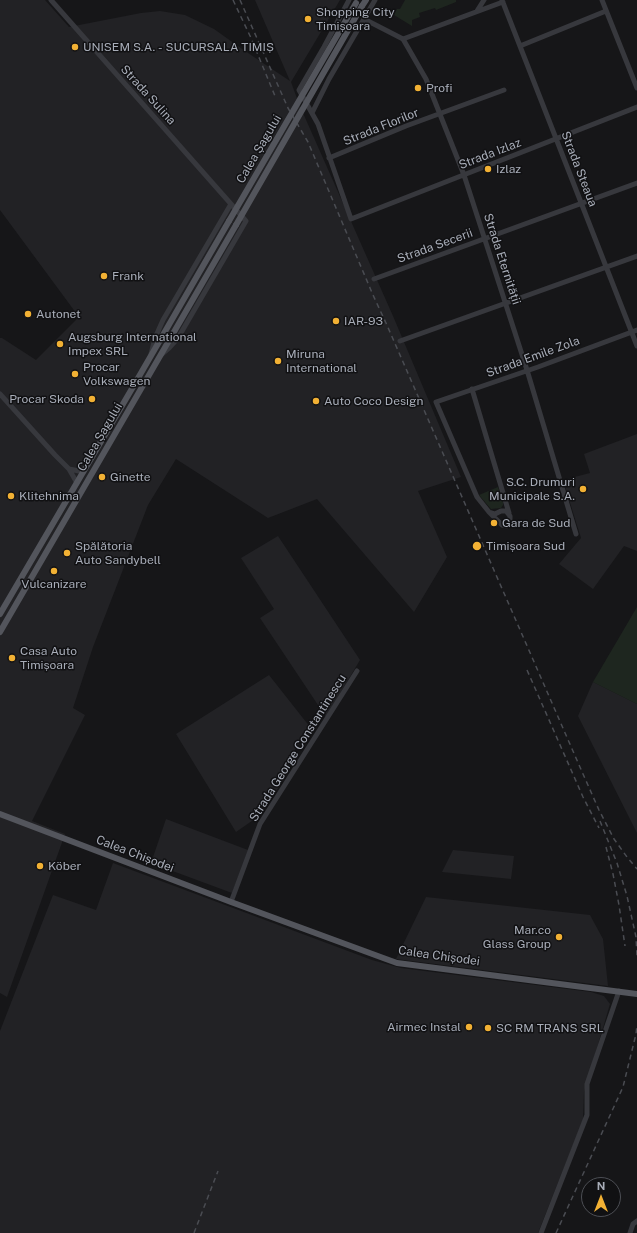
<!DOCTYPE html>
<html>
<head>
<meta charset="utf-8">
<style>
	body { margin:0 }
	#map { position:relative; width:637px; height:1233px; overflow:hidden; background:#161618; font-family:"Public Sans",sans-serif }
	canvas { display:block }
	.north { position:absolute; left:581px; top:1177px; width:40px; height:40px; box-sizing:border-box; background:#111113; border:1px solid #4d4f55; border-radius:50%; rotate:0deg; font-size:11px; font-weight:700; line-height:16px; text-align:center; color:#a8adb8 }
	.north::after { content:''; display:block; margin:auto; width:14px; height:18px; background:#f2b134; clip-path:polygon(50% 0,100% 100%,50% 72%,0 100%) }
</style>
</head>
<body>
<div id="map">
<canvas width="637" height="1233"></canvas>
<div class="north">N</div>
</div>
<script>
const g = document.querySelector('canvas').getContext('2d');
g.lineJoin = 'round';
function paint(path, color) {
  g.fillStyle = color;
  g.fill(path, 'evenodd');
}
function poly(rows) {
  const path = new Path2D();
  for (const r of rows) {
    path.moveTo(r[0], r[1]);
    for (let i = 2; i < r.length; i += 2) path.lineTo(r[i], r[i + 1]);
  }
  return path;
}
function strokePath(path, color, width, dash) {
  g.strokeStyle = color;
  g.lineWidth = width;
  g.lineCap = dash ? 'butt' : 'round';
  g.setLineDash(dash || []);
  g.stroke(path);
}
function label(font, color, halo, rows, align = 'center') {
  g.font = font + ' "Public Sans",sans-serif';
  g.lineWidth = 3;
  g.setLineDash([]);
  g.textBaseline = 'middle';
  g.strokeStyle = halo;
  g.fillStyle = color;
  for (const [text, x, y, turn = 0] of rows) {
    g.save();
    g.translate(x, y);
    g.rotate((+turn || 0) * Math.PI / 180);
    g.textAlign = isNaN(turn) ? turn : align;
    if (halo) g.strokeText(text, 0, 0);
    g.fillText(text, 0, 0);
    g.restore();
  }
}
paint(poly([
	[0,0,45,0,69,27,141,13,160,11,185,15,214,29,245,51,290,81,255,0,340,0,291,82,299,104,393,316,461,477,418,491,447,557,414,612,317,499,268,518,176,459,148,505,93,647,73,708,85,715,32,821,65,834,7,997,0,993,0,338,2,338,36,360,79,317,0,210],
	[637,434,637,551,624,546,593,589,559,564,581,538,563,480,590,473,584,454],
	[278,536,360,660,326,717,260,618,274,609,241,558],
	[269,675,310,727,281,771,285,778,259,816,236,832,176,734],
	[593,682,637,704,637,833,578,716],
	[166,819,248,850,232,893,151,863],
	[453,850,514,856,511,879,442,872],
	[113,863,372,960,401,968,591,992,604,996,610,1004,584,1092,583,1120,538,1233,0,1233,0,1031,53,895,96,910],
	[426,897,590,915,603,939,608,986,396,959]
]), '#222225');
paint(poly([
	[405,0,456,0,456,2,436,10,435,8,419,13,420,17,412,20,412,26,394,15,397,9,400,9],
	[498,487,503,502,503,505,501,508,491,509,479,495],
	[637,607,637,704,593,682]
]), '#1e261f');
strokePath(poly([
	[51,0,246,221,178,338,169,348,162,354],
	[349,0,324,47,299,90,318,124,351,219,637,107],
	[502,0,637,346],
	[602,0,637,88],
	[477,11,484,0],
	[364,19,403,39,426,79,464,175,527,370,576,534],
	[403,39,503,2],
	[520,46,606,11],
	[312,113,329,79,375,0],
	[329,158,406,126,504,90],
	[374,279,637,183],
	[400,341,637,256],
	[151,354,155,338,163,320,231,204],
	[472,389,509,513],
	[0,394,55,455,69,469,77,483],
	[69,469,79,471,84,471],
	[489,512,495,514,501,511,506,511,510,516,510,523,507,526,502,525,489,512,477,497,436,402,538,367,637,330],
	[231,902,260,824,357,671],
	[541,1233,587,1115,587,1084,619,991],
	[630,1233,633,1224,637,1221]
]), '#37383d', 5);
strokePath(poly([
	[362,6,366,0],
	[0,614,130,392,229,221],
	[0,632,236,225],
	[0,814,231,902,386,959,397,963,637,994]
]), '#53555c', 6);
strokePath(poly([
	[233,0,251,38,275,96],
	[240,0,288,108,308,142,373,295,386,323,583,774,599,810,614,839,627,857,637,869],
	[527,670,583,797,599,828],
	[600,821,617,863,627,896,636,937,637,956],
	[606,847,613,874,619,905,625,946],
	[194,1233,218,1171],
	[556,1233,623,1087,636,1034,637,1025]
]), '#4a4c52', 1.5, [5, 4]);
strokePath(poly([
	[229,221,356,3],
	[236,225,362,6]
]), '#53555c', 6);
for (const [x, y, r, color] of [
	[308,19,4,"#f2b134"],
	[75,47,4,"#f2b134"],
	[418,88,4,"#f2b134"],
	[488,169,4,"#f2b134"],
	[104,276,4,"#f2b134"],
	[28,314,4,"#f2b134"],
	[336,321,4,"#f2b134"],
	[60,344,4,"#f2b134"],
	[278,361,4,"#f2b134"],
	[75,374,4,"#f2b134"],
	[92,399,4,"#f2b134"],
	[316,401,4,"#f2b134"],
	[102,477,4,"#f2b134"],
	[583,489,4,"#f2b134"],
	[11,496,4,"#f2b134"],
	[494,523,4,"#f2b134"],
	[477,546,5,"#f2b134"],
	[67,553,4,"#f2b134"],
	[54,571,4,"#f2b134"],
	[12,658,4,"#f2b134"],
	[40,866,4,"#f2b134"],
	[559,937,4,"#f2b134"],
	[469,1027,4,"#f2b134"],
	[488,1028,4,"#f2b134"]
]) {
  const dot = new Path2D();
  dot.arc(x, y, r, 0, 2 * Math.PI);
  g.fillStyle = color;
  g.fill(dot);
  strokePath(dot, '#111113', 1.5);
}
label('12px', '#a8adb8', '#111113', [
	["Shopping City",316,12],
	["Timișoara",316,26],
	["UNISEM S.A. - SUCURSALA TIMIȘ",83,47],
	["Profi",426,88],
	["Izlaz",496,169],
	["Frank",112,276],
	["Autonet",36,314],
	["IAR-93",344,321],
	["Augsburg International",68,337],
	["Impex SRL",68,351],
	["Miruna",286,354],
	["International",286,368],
	["Procar",83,367],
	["Volkswagen",83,381],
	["Procar Skoda",84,399,"right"],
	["Auto Coco Design",324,401],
	["Ginette",110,477],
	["S.C. Drumuri",575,482,"right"],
	["Municipale S.A.",575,496,"right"],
	["Klitehnima",19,496],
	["Gara de Sud",502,523],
	["Spălătoria",75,546],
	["Auto Sandybell",75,560],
	["Timișoara Sud",486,546],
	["Vulcanizare",54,584,"center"],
	["Casa Auto",20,651],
	["Timișoara",20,665],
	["Köber",48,866],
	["Mar.co",551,930,"right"],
	["Glass Group",551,944,"right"],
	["Airmec Instal",461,1027,"right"],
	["SC RM TRANS SRL",496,1028]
], 'left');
label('12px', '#a8adb8', '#111113', [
	["Strada Sulina",148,95,48],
	["Strada Florilor",381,127,-22],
	["Calea Șagului",259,149,-60],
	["Strada Izlaz",490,154,-21],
	["Strada Steaua",579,169,69],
	["Strada Secerii",435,246,-20],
	["Strada Eternității",502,259,72],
	["Strada Emile Zola",533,357,-20],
	["Calea Șagului",100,437,-60],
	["Strada George Constantinescu",298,748,-58],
	["Calea Chișodei",135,854,21],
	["Calea Chișodei",439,956,8]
]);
</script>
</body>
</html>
